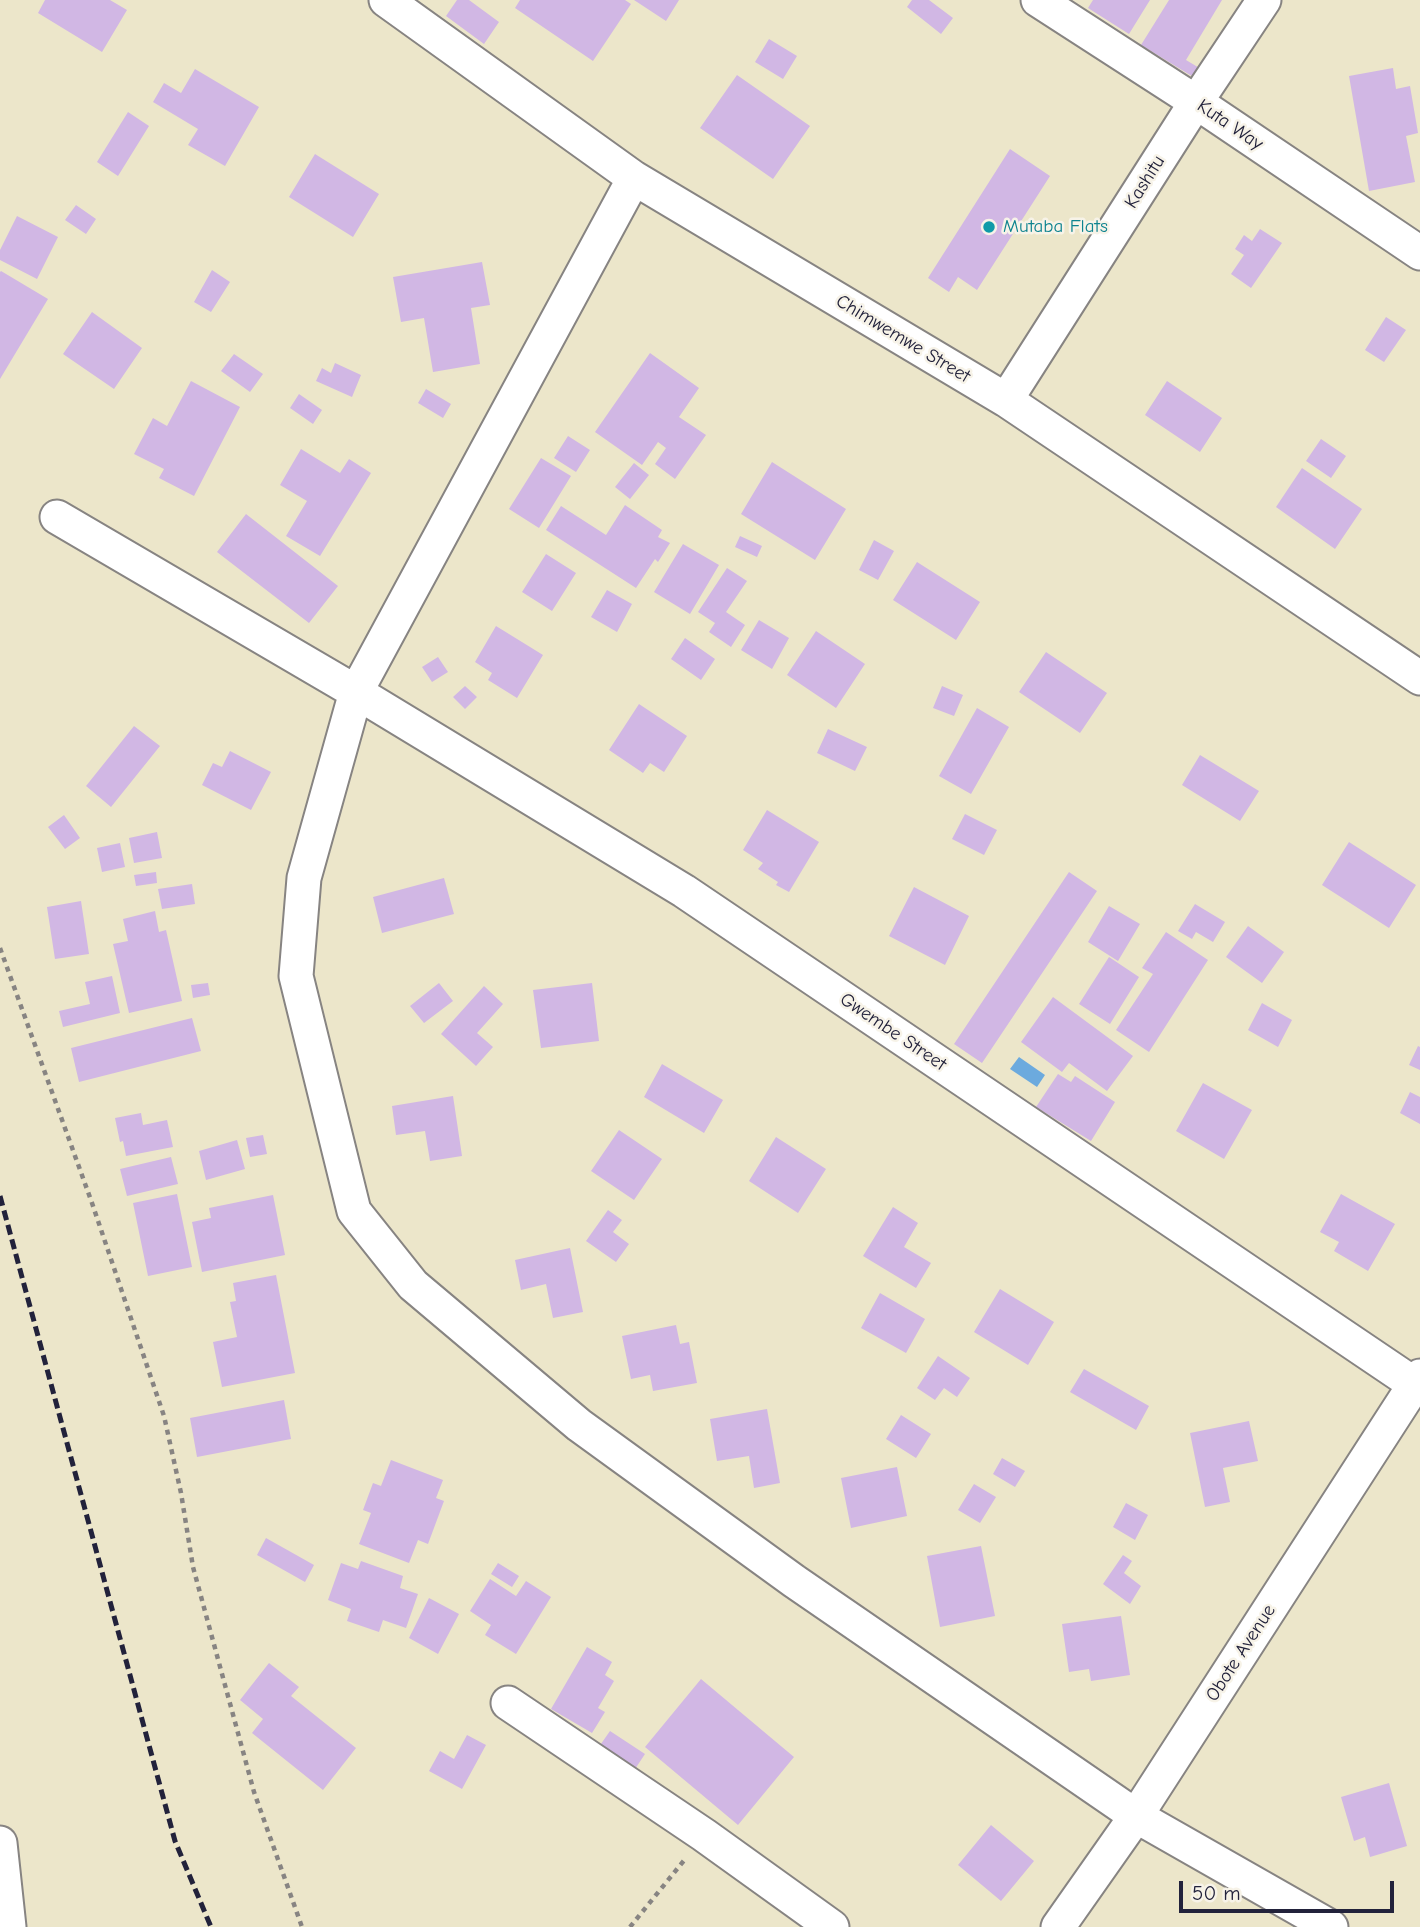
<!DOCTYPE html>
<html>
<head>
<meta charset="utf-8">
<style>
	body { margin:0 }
	#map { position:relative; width:1420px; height:1927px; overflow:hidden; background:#ece6ca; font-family:"Comic Neue",sans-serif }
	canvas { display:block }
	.scale { position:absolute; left:1179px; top:1881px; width:215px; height:32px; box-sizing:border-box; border:4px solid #22223b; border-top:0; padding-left:9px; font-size:21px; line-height:24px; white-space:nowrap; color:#22223b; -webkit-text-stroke:5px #f7f3e8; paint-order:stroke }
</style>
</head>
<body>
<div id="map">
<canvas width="1420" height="1927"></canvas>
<div class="scale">50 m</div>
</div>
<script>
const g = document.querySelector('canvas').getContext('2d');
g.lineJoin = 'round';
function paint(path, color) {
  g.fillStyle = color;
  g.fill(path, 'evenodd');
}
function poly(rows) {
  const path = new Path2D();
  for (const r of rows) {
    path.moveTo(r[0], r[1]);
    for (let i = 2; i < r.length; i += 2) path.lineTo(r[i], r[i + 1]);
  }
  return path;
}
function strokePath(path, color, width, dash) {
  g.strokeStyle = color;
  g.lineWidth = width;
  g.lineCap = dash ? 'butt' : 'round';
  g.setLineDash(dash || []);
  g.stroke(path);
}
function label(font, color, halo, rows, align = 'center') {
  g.font = font + ' "Comic Neue",sans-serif';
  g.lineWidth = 5;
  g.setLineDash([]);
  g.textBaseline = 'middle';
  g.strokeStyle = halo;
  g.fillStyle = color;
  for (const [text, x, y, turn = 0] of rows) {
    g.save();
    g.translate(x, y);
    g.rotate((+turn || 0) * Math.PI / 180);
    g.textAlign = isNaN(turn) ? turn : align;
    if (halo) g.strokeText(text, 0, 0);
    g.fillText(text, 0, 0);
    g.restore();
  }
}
paint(poly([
	[1019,1057,1045,1075,1037,1087,1010,1069]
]), '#6caade');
paint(poly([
	[45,0,110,0,127,10,102,52,38,13],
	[457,0,469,0,499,22,484,44,446,16],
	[520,0,625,0,631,4,593,61,515,8],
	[634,0,679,0,666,21],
	[912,0,929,0,953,18,941,34,907,7],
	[1093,0,1150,0,1129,34,1088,8],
	[1169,0,1222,0,1186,60,1201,69,1195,78,1141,45],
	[769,39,797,56,783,79,755,62],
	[1393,68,1396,89,1410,86,1418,133,1406,136,1415,182,1369,191,1349,76],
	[195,69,259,107,225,166,188,145,198,129,153,102,164,83,181,93],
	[737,75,810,126,773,179,700,128],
	[128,112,149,126,118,176,97,162],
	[1010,149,1050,176,977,290,958,277,949,292,928,278],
	[315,154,379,194,353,237,289,197],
	[76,205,96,219,86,234,65,220],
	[17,216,58,237,37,279,0,260,0,250],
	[1260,229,1282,243,1251,288,1231,274,1244,255,1235,249,1244,235,1252,241],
	[482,262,490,305,471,308,480,364,433,372,424,318,401,322,393,277],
	[212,270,230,282,211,312,194,302],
	[1,271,48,299,0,379,0,272],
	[92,312,142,348,114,389,63,354],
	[1386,317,1406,330,1384,362,1365,350],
	[650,353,699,388,679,417,706,435,675,479,655,464,666,448,658,442,642,465,595,432],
	[234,354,263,374,250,392,221,371],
	[335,363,361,375,352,397,316,381,322,368,331,373],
	[191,381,240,407,194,496,159,478,164,469,134,454,153,418,167,426],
	[1167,381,1222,418,1200,452,1145,415],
	[426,389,451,404,443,418,418,403],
	[299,394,322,410,313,424,290,408],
	[568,436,590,450,576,472,554,458],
	[1321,439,1346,456,1331,478,1306,461],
	[301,449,340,473,349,459,371,473,320,556,286,536,307,501,280,485],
	[541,458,571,476,539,528,509,509],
	[772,462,846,509,815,560,741,514],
	[634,463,649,475,630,499,615,487],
	[1302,468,1362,509,1335,549,1276,507],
	[625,505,662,530,658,537,670,543,658,562,655,559,636,588,546,530,561,506,606,535],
	[246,514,338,586,309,623,217,552],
	[740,536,762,546,757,557,735,547],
	[874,540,894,551,878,580,859,570],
	[683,544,719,565,690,614,654,592],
	[546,554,576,573,552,611,522,592],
	[917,562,980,602,956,640,893,600],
	[727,568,747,581,726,612,745,625,731,647,709,632,715,623,698,612],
	[607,590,632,604,617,632,591,617],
	[759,620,789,638,772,669,741,650],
	[496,626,543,655,517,698,488,680,492,673,475,662],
	[816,631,865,664,836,708,787,675],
	[685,638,715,659,701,680,671,659],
	[1046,652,1107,693,1080,733,1019,692],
	[438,657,448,672,432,682,422,667],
	[465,686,477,697,465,709,453,697],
	[942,686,963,695,954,716,933,708],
	[639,704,687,736,664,772,650,763,643,773,609,750],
	[977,708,1009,727,971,794,939,776],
	[134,726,160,746,111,807,86,786],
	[828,729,867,747,855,771,817,753],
	[230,751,271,772,251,810,202,785,213,763,222,767],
	[1200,755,1259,791,1240,821,1182,785],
	[767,810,819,842,789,892,776,885,778,882,758,869,763,863,743,850],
	[965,814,997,830,984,855,952,839],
	[64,815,80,838,65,849,48,827],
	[157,832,162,858,134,863,129,838],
	[1349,842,1416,885,1389,928,1322,885],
	[120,843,125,867,102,872,97,848],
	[156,872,157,883,136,886,134,875],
	[1069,872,1097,891,982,1063,954,1044],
	[444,878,454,914,382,933,373,897],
	[192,884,195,904,162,909,158,889],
	[914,887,969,916,945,965,889,936],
	[81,901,89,954,55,959,47,907],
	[1195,904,1225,922,1213,942,1196,932,1192,939,1178,931],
	[1109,906,1140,924,1118,961,1088,942],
	[155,911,159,932,166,930,182,1001,129,1013,113,944,128,941,123,919],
	[1248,926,1284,952,1262,983,1226,957],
	[1166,932,1208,960,1149,1052,1116,1030,1153,974,1142,968],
	[1109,957,1139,977,1110,1024,1079,1004],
	[112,976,120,1013,63,1027,59,1011,90,1004,85,982],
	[208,983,210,995,193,998,191,985],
	[439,983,453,1001,424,1023,410,1006],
	[592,983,599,1041,541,1048,533,990],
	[484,986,503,1004,477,1033,493,1047,476,1066,441,1034],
	[1053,997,1133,1056,1107,1091,1069,1063,1062,1072,1021,1042],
	[1262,1003,1292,1020,1278,1047,1248,1030],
	[192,1018,201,1051,79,1082,71,1048],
	[1418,1046,1420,1047,1420,1070,1409,1065],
	[662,1064,723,1100,704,1133,644,1097],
	[1058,1074,1071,1082,1075,1076,1115,1102,1091,1141,1036,1107],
	[1203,1083,1252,1110,1224,1159,1176,1131],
	[1410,1092,1420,1097,1420,1124,1400,1113],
	[453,1096,462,1156,430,1161,425,1131,396,1135,392,1106],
	[141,1113,143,1125,167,1120,173,1147,126,1156,123,1141,120,1142,115,1118],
	[619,1130,662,1159,634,1200,591,1171],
	[263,1135,267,1154,250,1157,246,1138],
	[776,1137,826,1169,798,1213,749,1181],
	[237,1140,245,1169,206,1180,199,1151],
	[171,1157,178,1184,127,1196,120,1169],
	[177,1194,192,1267,148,1276,133,1203],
	[1341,1194,1395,1224,1368,1271,1334,1251,1339,1242,1320,1232],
	[273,1195,285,1255,202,1272,192,1222,211,1218,209,1208],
	[893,1207,918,1223,904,1247,931,1263,916,1288,863,1256],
	[608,1210,622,1220,613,1232,629,1244,616,1262,586,1241],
	[570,1248,583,1312,553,1318,546,1284,521,1290,515,1260],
	[276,1275,295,1373,222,1387,213,1342,237,1337,230,1302,236,1301,233,1283],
	[1000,1289,1054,1322,1028,1365,974,1332],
	[880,1293,925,1319,906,1353,861,1328],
	[676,1325,680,1344,689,1342,697,1383,653,1391,650,1375,631,1379,622,1336],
	[938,1356,970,1378,957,1397,944,1388,935,1400,917,1388],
	[1084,1369,1149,1406,1136,1430,1070,1392],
	[284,1400,291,1439,197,1457,190,1418],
	[767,1409,780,1483,754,1488,749,1456,717,1461,710,1419],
	[901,1415,931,1434,916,1458,886,1439],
	[1249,1421,1258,1461,1223,1468,1230,1502,1205,1507,1190,1433],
	[1002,1458,1025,1471,1015,1487,993,1474],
	[391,1460,443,1480,436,1498,444,1501,428,1544,418,1540,409,1563,359,1544,371,1513,363,1510,373,1483,381,1486],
	[897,1467,907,1516,851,1528,841,1478],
	[974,1484,996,1497,980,1523,958,1510],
	[1126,1503,1148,1515,1135,1540,1113,1527],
	[266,1538,314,1565,305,1582,257,1555],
	[981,1546,995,1616,940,1627,927,1556],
	[1123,1555,1132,1561,1124,1573,1141,1586,1130,1604,1103,1584],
	[361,1561,403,1576,400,1588,418,1594,406,1628,383,1620,379,1632,347,1621,351,1609,328,1600,341,1563,358,1569],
	[498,1563,519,1576,512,1587,491,1574],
	[490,1579,516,1596,526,1581,551,1597,516,1654,485,1635,491,1625,470,1611],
	[429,1598,459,1614,438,1654,409,1638],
	[1121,1616,1130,1675,1091,1681,1089,1669,1069,1672,1062,1624],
	[587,1647,612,1662,605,1675,614,1681,598,1708,605,1712,592,1733,551,1709],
	[269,1663,299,1687,291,1696,356,1748,323,1790,252,1733,263,1719,240,1700],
	[701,1679,794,1757,738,1825,645,1747],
	[610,1731,645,1754,631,1775,596,1751],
	[467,1735,486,1745,462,1789,429,1771,440,1751,454,1759],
	[1389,1783,1407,1846,1370,1857,1365,1837,1354,1841,1341,1797],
	[991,1825,1034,1861,1001,1901,958,1865]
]), '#d1b7e4');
const minor = poly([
	[386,0,634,178,1006,400,1420,678],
	[1038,0,1196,102,1420,253],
	[634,178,356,692,304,878,296,976,354,1211,413,1285,579,1425,794,1581,1136,1816,1331,1927],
	[1006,400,1196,102,1264,0],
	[57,517,356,692,684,891,1420,1388],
	[508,1703,704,1835,832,1927],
	[0,1843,9,1927],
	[1058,1927,1136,1816,1420,1376]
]);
strokePath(minor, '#878482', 37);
strokePath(poly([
	[0,948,92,1203,164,1416,181,1493,193,1567,254,1792,302,1927],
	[630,1927,686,1858]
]), '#878482', 4.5, [5, 5]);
strokePath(minor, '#fff', 33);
strokePath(poly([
	[0,1196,175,1841,211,1927]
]), '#22223b', 5, [10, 5]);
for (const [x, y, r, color] of [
	[989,227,7,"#0f9aa8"]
]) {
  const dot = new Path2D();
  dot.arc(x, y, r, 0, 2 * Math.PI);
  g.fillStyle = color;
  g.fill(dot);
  strokePath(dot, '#f7f3e8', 2.5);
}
label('19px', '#22223b', '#f7f3e8', [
	["Kuta Way",1230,125,34],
	["Kashitu",1145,182,-58],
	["Chimwemwe Street",903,339,31],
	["Gwembe Street",893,1032,34],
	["Obote Avenue",1241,1653,-57]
]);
label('19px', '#0d838f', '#f7f3e8', [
	["Mutaba Flats",1003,227]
], 'left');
</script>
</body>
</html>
